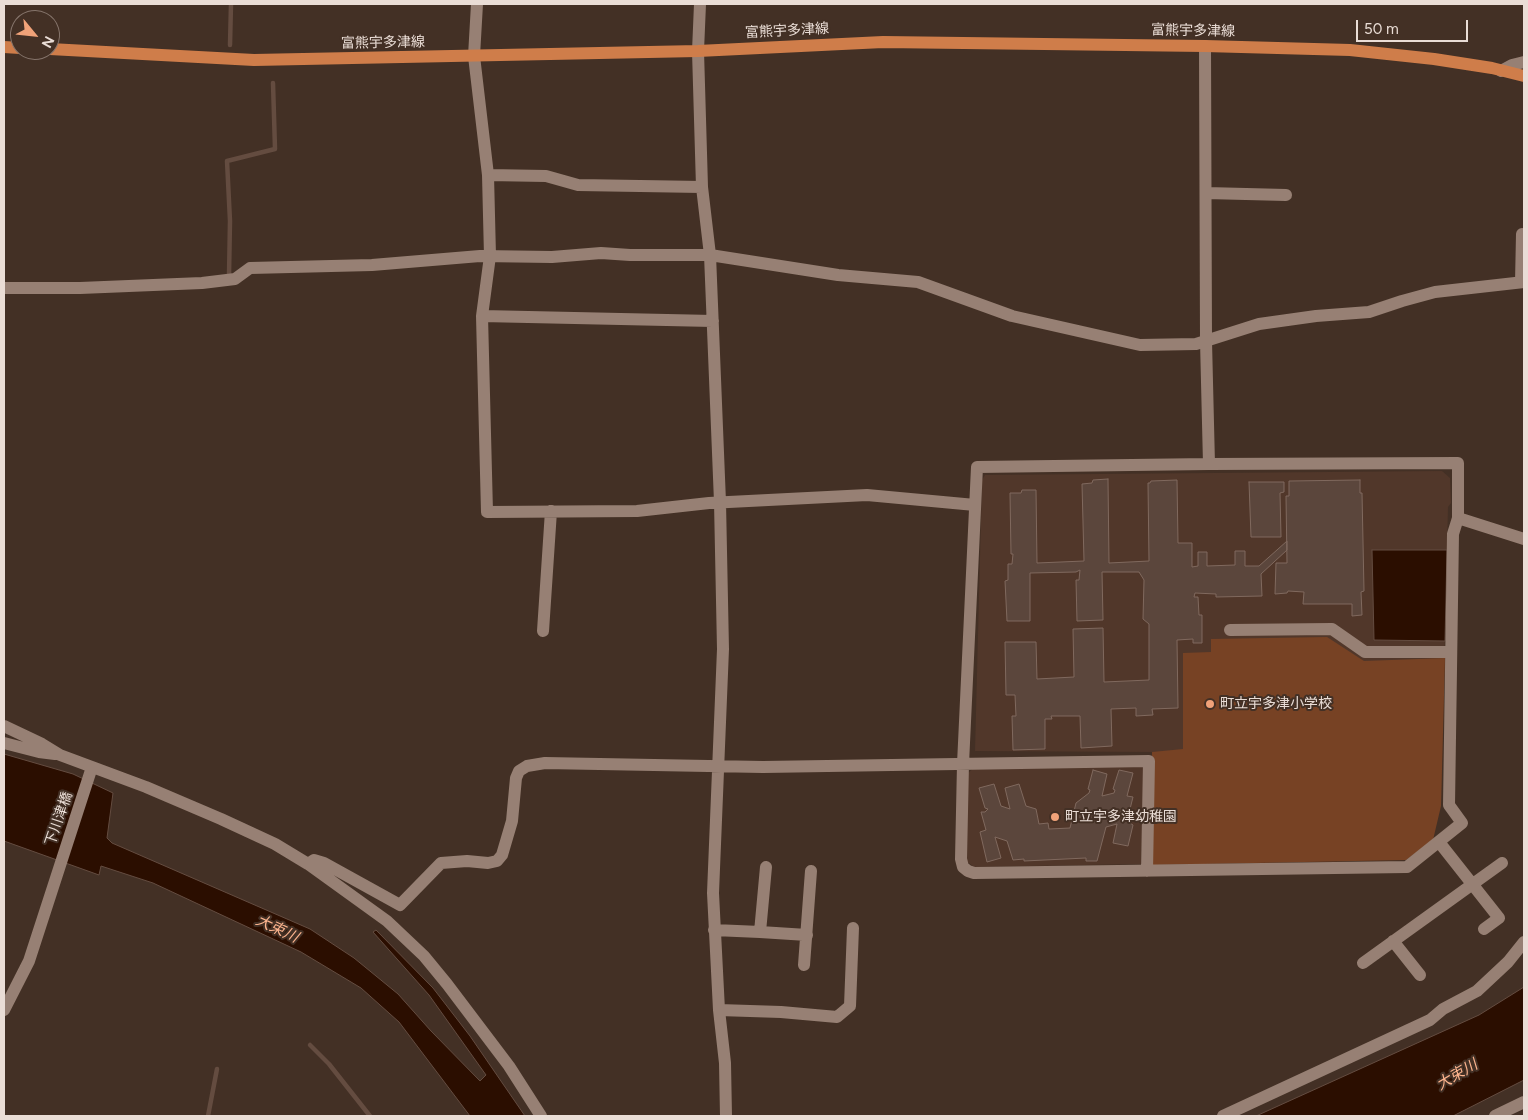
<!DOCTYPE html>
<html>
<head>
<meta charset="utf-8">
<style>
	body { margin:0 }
	#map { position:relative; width:1528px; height:1120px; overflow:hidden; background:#433025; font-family:Figtree,sans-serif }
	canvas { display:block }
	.frame { position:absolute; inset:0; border:5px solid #eaddd6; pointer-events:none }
	.north { position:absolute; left:10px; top:10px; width:50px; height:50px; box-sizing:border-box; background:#433025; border:1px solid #86756c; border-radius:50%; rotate:118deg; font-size:14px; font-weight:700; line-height:20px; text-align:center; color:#eaddd6 }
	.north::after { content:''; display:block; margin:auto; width:18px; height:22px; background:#f0a279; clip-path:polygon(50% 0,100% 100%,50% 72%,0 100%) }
	.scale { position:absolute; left:1356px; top:20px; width:112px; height:22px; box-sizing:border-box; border:2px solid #eaddd6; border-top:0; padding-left:6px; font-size:15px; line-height:18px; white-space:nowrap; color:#eaddd6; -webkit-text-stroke:4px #433025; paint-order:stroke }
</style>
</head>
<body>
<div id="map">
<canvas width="1528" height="1120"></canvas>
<div class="frame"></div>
<div class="north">N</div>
<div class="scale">50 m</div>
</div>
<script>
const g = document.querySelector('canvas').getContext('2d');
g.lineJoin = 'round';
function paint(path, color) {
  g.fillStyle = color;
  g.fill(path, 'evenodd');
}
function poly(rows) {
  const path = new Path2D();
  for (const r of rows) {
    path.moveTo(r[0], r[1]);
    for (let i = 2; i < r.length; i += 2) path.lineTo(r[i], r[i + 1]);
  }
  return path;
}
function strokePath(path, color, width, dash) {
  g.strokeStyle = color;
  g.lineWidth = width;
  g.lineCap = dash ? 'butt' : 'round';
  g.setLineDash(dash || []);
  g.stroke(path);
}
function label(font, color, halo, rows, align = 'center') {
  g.font = font + ' Figtree,"Noto Sans JP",sans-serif';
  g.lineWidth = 4;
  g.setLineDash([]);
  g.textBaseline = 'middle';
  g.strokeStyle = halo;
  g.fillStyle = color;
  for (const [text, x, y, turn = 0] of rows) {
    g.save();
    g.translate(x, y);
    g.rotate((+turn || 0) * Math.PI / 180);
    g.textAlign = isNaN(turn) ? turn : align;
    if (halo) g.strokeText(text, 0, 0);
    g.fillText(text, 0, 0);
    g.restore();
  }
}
paint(poly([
	[1442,471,1450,478,1451,503,1448,507,1441,806,1153,865,1152,752,975,751,982,480,985,475],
	[976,766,1145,766,1141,864,974,867,966,861,967,774]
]), '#51372a');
paint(poly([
	[1327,637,1364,661,1445,658,1441,806,1433,840,1406,860,1153,865,1152,752,1183,749,1183,653,1211,652,1211,639]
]), '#774224');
const water = poly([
	[1372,550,1447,550,1445,641,1374,640,1372,550],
	[4,754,73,774,113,793,107,838,112,843,310,929,354,958,398,994,431,1031,480,1081,486,1075,429,995,373,932,376,930,433,988,470,1036,525,1116,470,1116,399,1022,361,988,301,952,153,883,101,866,99,875,4,841,4,754],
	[1524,987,1524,1080,1453,1116,1256,1116,1479,1015,1524,987]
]);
paint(water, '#2b0e00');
strokePath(water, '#644c40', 1);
strokePath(poly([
	[230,45,231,4],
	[227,276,229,276,230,221,227,161,275,149,273,83],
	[310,1045,329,1064,370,1116],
	[208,1116,217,1069]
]), '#644c40', 4.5);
const building = poly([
	[1108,479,1109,563,1149,561,1148,483,1150,483,1151,481,1177,480,1178,543,1192,543,1192,567,1198,566,1198,552,1207,552,1207,566,1235,565,1235,551,1245,551,1245,566,1259,566,1287,541,1287,550,1261,574,1262,596,1216,597,1216,594,1195,593,1194,597,1198,597,1199,615,1202,615,1202,643,1193,643,1193,639,1177,640,1178,708,1152,709,1153,715,1136,716,1136,708,1111,709,1112,746,1081,748,1080,716,1051,716,1052,719,1045,719,1045,749,1013,750,1012,716,1016,716,1015,695,1006,695,1005,642,1036,642,1037,679,1074,677,1073,629,1103,628,1104,682,1149,680,1149,624,1143,619,1144,580,1139,572,1102,572,1103,620,1077,621,1076,580,1079,580,1080,570,1076,572,1030,573,1030,621,1007,621,1005,581,1008,580,1008,564,1012,564,1013,554,1011,554,1010,493,1021,493,1022,490,1036,490,1037,563,1084,561,1082,484,1092,483,1093,480,1108,479],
	[1360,480,1360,493,1362,493,1364,591,1361,592,1362,615,1352,616,1352,604,1303,604,1304,592,1288,591,1287,593,1275,594,1276,563,1287,563,1286,496,1289,496,1289,481,1360,480],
	[1249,482,1284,482,1284,492,1280,493,1281,537,1251,537,1249,482],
	[1093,770,1107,774,1102,796,1114,793,1115,790,1113,789,1119,770,1133,773,1127,796,1133,797,1128,817,1131,818,1130,823,1133,825,1128,846,1113,843,1117,824,1106,827,1097,861,1086,861,1086,858,1024,861,1024,859,1013,860,1007,841,995,837,1001,858,987,862,980,832,986,830,981,812,985,812,988,809,985,808,979,788,994,784,1001,806,1010,809,1005,788,1019,784,1026,806,1036,809,1039,824,1048,823,1049,829,1070,828,1076,803,1089,793,1090,790,1088,789,1093,770]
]);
paint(building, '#5b463c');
strokePath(building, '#80695e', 1);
strokePath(poly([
	[477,4,474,56,488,175,490,256,482,316,487,512,637,511,709,503,867,495,975,505],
	[700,4,698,51,702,187,710,255,720,502,723,649,713,893,719,1010,725,1063,726,1116],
	[1205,46,1206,341,1209,464,1458,463,1458,518,1524,539],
	[1501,71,1512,65,1524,62],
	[488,175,546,176,578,185,702,187],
	[1206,193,1286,195],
	[1521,282,1522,234],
	[4,288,80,288,202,283,235,279,250,268,372,265,480,256,552,257,601,253,630,255,710,255,838,275,918,282,1012,316,1140,345,1196,344,1259,324,1316,316,1369,312,1402,301,1435,292,1524,282],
	[482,316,713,321],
	[1209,464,977,467,963,764,961,859,963,867,968,871,974,873,1407,867,1462,823,1449,805,1453,534,1458,518],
	[1230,630,1332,629,1365,652,1451,652],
	[543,631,551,511],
	[4,726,42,744,60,755,146,787,221,819,275,844,308,864,387,921,424,956,447,984,509,1066,541,1116],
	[4,743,39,752,55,754],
	[1439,842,1499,918,1484,929],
	[308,864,314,860,324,863,400,905,441,863,467,861,488,863,497,861,502,855,512,821,516,778,519,771,527,766,545,763,763,767,1149,761,1147,871],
	[714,930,760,932,766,867],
	[760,932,807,935],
	[1393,941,1420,975],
	[1363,963,1502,863],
	[804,965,811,871],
	[4,1010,29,961,92,767],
	[719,1010,781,1012,837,1017,850,1006,853,928],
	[1223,1116,1430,1020,1443,1009,1477,991,1508,962,1524,942],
	[1495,1116,1524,1102]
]), '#978074', 12);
strokePath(poly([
	[4,47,20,48],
	[50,49,254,60,698,51,883,42,1205,46,1350,50,1434,59,1492,68,1524,76]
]), '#cf7d4a', 12);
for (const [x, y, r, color] of [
	[1210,704,5,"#f0a279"],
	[1055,817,5,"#f0a279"]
]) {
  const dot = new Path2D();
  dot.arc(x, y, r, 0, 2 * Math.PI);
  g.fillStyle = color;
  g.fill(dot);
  strokePath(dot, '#433025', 2);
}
label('14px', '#eaddd6', '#433025', [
	["富熊宇多津線",787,31,-3],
	["富熊宇多津線",1193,31,1],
	["富熊宇多津線",383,43,-1],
	["下川津橋",59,819,-71]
]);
label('14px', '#eaddd6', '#433025', [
	["町立宇多津小学校",1220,704],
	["町立宇多津幼稚園",1065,817]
], 'left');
label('italic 15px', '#fdb48e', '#433025', [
	["大束川",277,929,25],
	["大束川",1457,1075,-31]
]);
</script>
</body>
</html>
